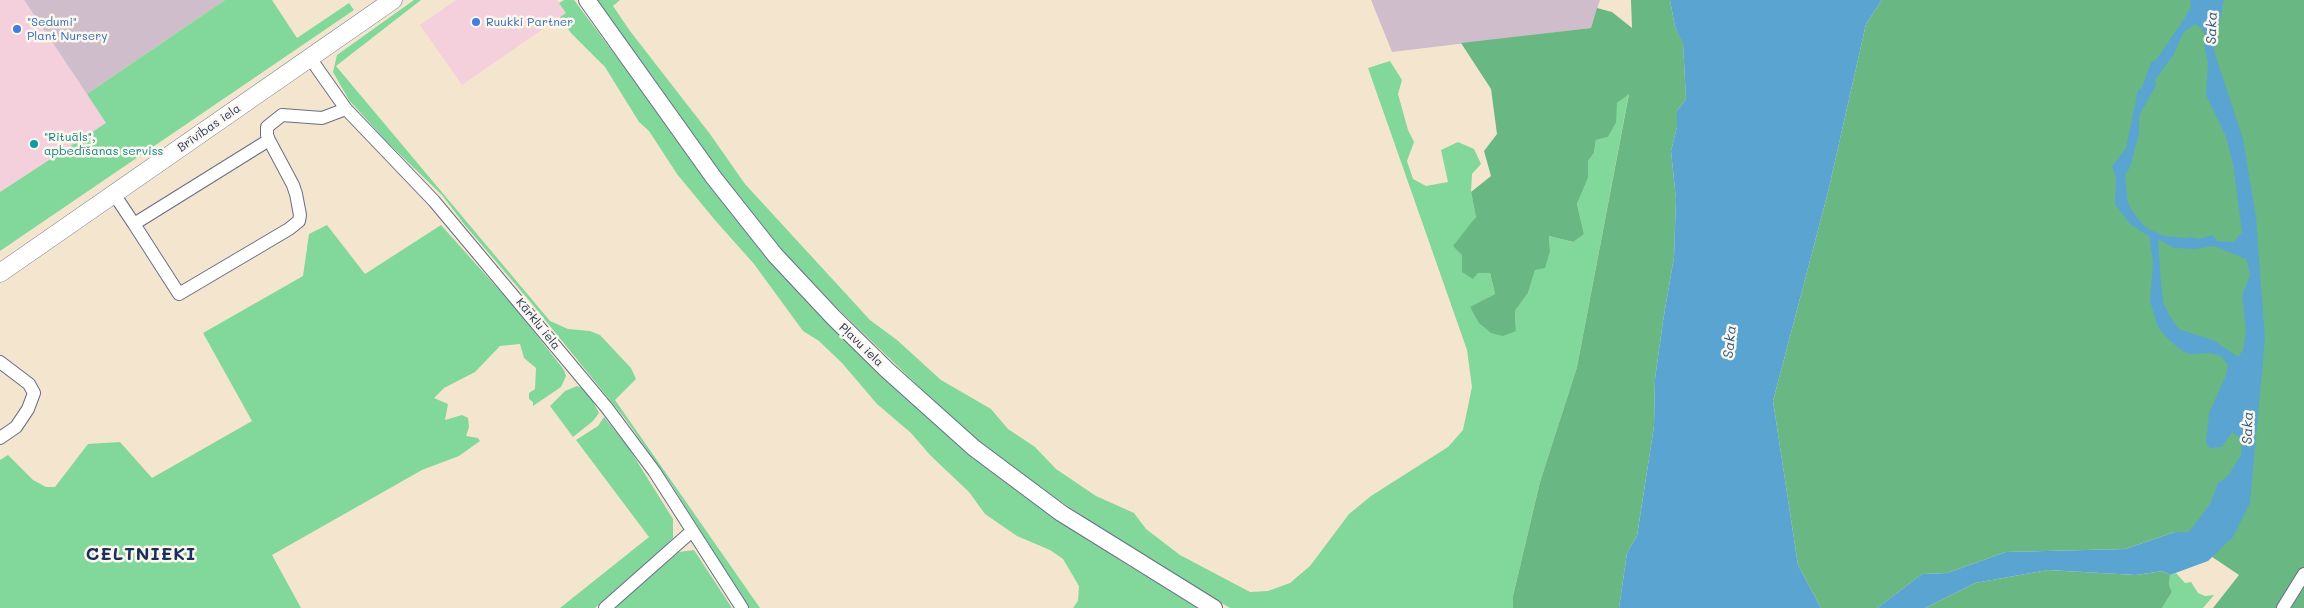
<!DOCTYPE html>
<html>
<head>
<meta charset="utf-8">
<style>
	body { margin:0 }
	canvas { display:block; background:#f4e6ce }
</style>
</head>
<body>
<canvas width="2304" height="608"></canvas>
<script>
const g = document.querySelector('canvas').getContext('2d');
g.lineJoin = 'round';
function paint(path, color) {
  g.fillStyle = color;
  g.fill(path, 'evenodd');
}
function poly(rows) {
  const path = new Path2D();
  for (const r of rows) {
    path.moveTo(r[0], r[1]);
    for (let i = 2; i < r.length; i += 2) path.lineTo(r[i], r[i + 1]);
  }
  return path;
}
function strokePath(path, color, width, dash) {
  g.strokeStyle = color;
  g.lineWidth = width;
  g.lineCap = dash ? 'butt' : 'round';
  g.setLineDash(dash || []);
  g.stroke(path);
}
function label(font, color, halo, rows, align = 'center') {
  g.font = font + ' Mali,sans-serif';
  g.lineWidth = 5;
  g.setLineDash([]);
  g.textBaseline = 'middle';
  g.strokeStyle = halo;
  g.fillStyle = color;
  for (const [text, x, y, turn = 0] of rows) {
    g.save();
    g.translate(x, y);
    g.rotate((+turn || 0) * Math.PI / 180);
    g.textAlign = isNaN(turn) ? turn : align;
    if (halo) g.strokeText(text, 0, 0);
    g.fillText(text, 0, 0);
    g.restore();
  }
}
paint(poly([
	[0,0,24,0,107,123,0,192],
	[456,0,557,0,566,13,462,85,420,25]
]), '#f4cfdc');
paint(poly([
	[24,0,225,0,87,94],
	[1371,0,1600,0,1591,28,1392,52]
]), '#d0bdcc');
paint(poly([
	[225,0,272,0,297,38,349,3,354,10,0,251,0,192,106,123,87,94],
	[414,0,421,0,336,66,550,321,568,329,590,331,600,335,631,368,636,379,615,400,760,608,749,608,671,484,626,420,533,305,464,224,442,195,386,141,349,100,333,72,337,55],
	[564,0,574,0,749,233,1066,524,1129,566,1200,608,1073,608,1078,601,1079,586,1063,559,1050,550,1017,536,985,514,969,492,930,455,911,433,877,404,842,363,819,341,803,331,754,264,714,219,677,174,649,131,639,122,605,67,571,33,560,17,566,13,559,3],
	[596,0,620,0,613,6,630,31,710,134,745,184,870,320,897,340,941,380,991,409,1008,429,1035,447,1056,469,1096,496,1134,513,1146,529,1180,555,1250,592,1268,591,1290,583,1310,566,1349,514,1371,496,1448,447,1463,430,1472,387,1467,350,1368,68,1390,61,1402,80,1398,94,1408,130,1414,142,1407,161,1413,179,1426,186,1448,182,1441,150,1458,142,1474,149,1481,164,1472,174,1471,192,1476,216,1462,255,1478,273,1490,273,1495,294,1470,308,1516,331,1515,311,1528,293,1535,269,1550,251,1549,236,1572,242,1584,234,1577,204,1588,178,1588,161,1594,153,1596,140,1608,137,1616,123,1616,104,1629,93,1577,367,1540,482,1513,596,1514,608,1230,608,1132,550,1006,464,958,424,840,311,773,241,731,188],
	[327,225,365,274,441,225,517,310,564,370,566,376,561,387,533,406,533,402,529,399,529,393,535,389,536,368,524,358,520,344,500,346,475,372,444,388,434,398,448,404,445,420,462,415,468,418,469,427,466,436,478,438,480,441,459,456,422,470,272,555,301,608,0,608,0,460,8,455,33,480,46,487,55,487,88,444,120,442,152,478,252,421,203,333,303,276,309,234],
	[577,386,582,388,590,396,599,413,593,421,573,437,550,406,565,391],
	[604,417,628,447,673,519,673,538,651,560,595,608,560,608,649,537,576,440,598,426],
	[694,550,732,608,613,608,679,552],
	[2176,573,2185,583,2191,582,2198,593,2205,596,2214,595,2203,608,2162,608,2172,592,2169,585,2170,575]
]), '#82d79b');
paint(poly([
	[1631,0,1670,0,1675,27,1683,42,1686,99,1677,111,1677,127,1671,151,1676,199,1674,257,1663,321,1655,379,1654,426,1637,536,1627,553,1619,608,1513,608,1513,596,1540,482,1577,367,1629,94,1617,103,1616,123,1608,137,1596,140,1594,153,1588,161,1588,178,1577,204,1584,234,1573,242,1549,236,1550,251,1545,268,1535,270,1528,293,1515,311,1516,331,1503,336,1491,333,1479,323,1470,307,1495,294,1490,273,1478,273,1473,279,1462,272,1462,255,1453,246,1476,217,1471,192,1491,176,1484,151,1497,134,1491,89,1461,43,1591,28,1597,8,1612,12,1632,28],
	[1882,0,2304,0,2304,608,2213,608,2239,575,2175,532,2125,549,2006,552,1947,573,1922,574,1877,608,1821,608,1798,565,1773,401,1828,192,1866,24],
	[2048,570,2136,575,2163,571,2170,575,2169,585,2172,592,2162,608,1925,608,1975,583]
]), '#69b883');
paint(poly([
	[1670,0,1882,0,1866,24,1828,192,1773,401,1798,565,1821,608,1619,608,1627,553,1637,536,1644,491,1654,426,1655,379,1663,321,1674,257,1676,199,1671,151,1677,127,1677,111,1686,99,1683,43,1675,27],
	[2190,0,2224,0,2214,51,2243,139,2256,217,2265,339,2250,503,2233,537,2208,561,2170,575,2163,571,2136,575,2048,570,1975,583,1925,608,1877,608,1922,574,1947,573,2006,552,2125,549,2175,532,2189,532,2210,504,2218,483,2228,476,2241,455,2242,440,2232,432,2222,447,2210,448,2206,443,2209,413,2226,375,2228,365,2221,356,2210,353,2190,354,2182,351,2166,337,2158,327,2150,301,2153,261,2149,236,2130,224,2115,204,2116,177,2112,167,2126,148,2138,90,2142,88,2151,62,2156,60,2184,19,2191,6],
	[2195,24,2202,29,2206,38,2204,45,2208,63,2206,95,2226,137,2233,164,2242,232,2234,242,2217,241,2213,235,2198,239,2191,237,2186,238,2164,236,2145,227,2133,212,2128,203,2125,175,2130,167,2139,134,2139,116,2156,85,2155,80,2174,54,2183,33],
	[2158,239,2174,248,2195,249,2214,246,2246,259,2250,275,2242,296,2246,330,2243,350,2238,357,2215,341,2179,329,2171,318,2164,305,2161,284]
]), '#5aa4d2');
const minor = poly([
	[310,58,346,109,434,201,607,408,654,471,742,608],
	[269,140,134,224,179,294,289,229,299,221,300,215,296,194,293,185,269,140,267,135,267,127,282,115,322,118,346,109],
	[114,194,134,224],
	[0,362,29,384,34,393,28,409,16,427,0,438],
	[605,608,692,531],
	[2283,608,2304,574]
]);
const tertiary = poly([
	[587,0,714,178,775,255,833,317,887,370,974,448,1061,513,1214,608]
]);
const secondary = poly([
	[0,273,393,0]
]);
strokePath(minor, '#676f85', 14);
strokePath(tertiary, '#676f85', 18);
strokePath(secondary, '#676f85', 19);
strokePath(minor, '#fff', 12);
strokePath(tertiary, '#fff', 16);
strokePath(secondary, '#fff', 18);
for (const [x, y, r, color] of [
	[476,22,5,"#3f7fe0"],
	[17,29,5,"#3f7fe0"],
	[34,144,5,"#0f9aa8"]
]) {
  const dot = new Path2D();
  dot.arc(x, y, r, 0, 2 * Math.PI);
  g.fillStyle = color;
  g.fill(dot);
  strokePath(dot, '#fbf7ec', 2);
}
label('12px', '#366cbe', '#fbf7ec', [
	["\"Sedumi\"",27,22],
	["Plant Nursery",27,36],
	["Ruukki Partner",486,22]
], 'left');
label('12px', '#1b2f5e', '#fbf7ec', [
	["Brīvības iela",209,128,-35],
	["Kārklu iela",538,324,51],
	["Pļavu iela",861,345,44]
]);
label('12px', '#0d838f', '#fbf7ec', [
	["\"Rituāls\",",44,137],
	["apbedīšanas serviss",44,151]
], 'left');
label('italic 14px', '#315887', '#fbf7ec', [
	["Saka",2212,28,-88],
	["Saka",1730,342,-84],
	["Saka",2248,428,-88]
]);
g.letterSpacing = '1px';
label('bold 18px', '#1b2f5e', '#fbf7ec', [
	["CELTNIEKI",141,554]
]);
g.letterSpacing = '0px';
</script>
</body>
</html>
